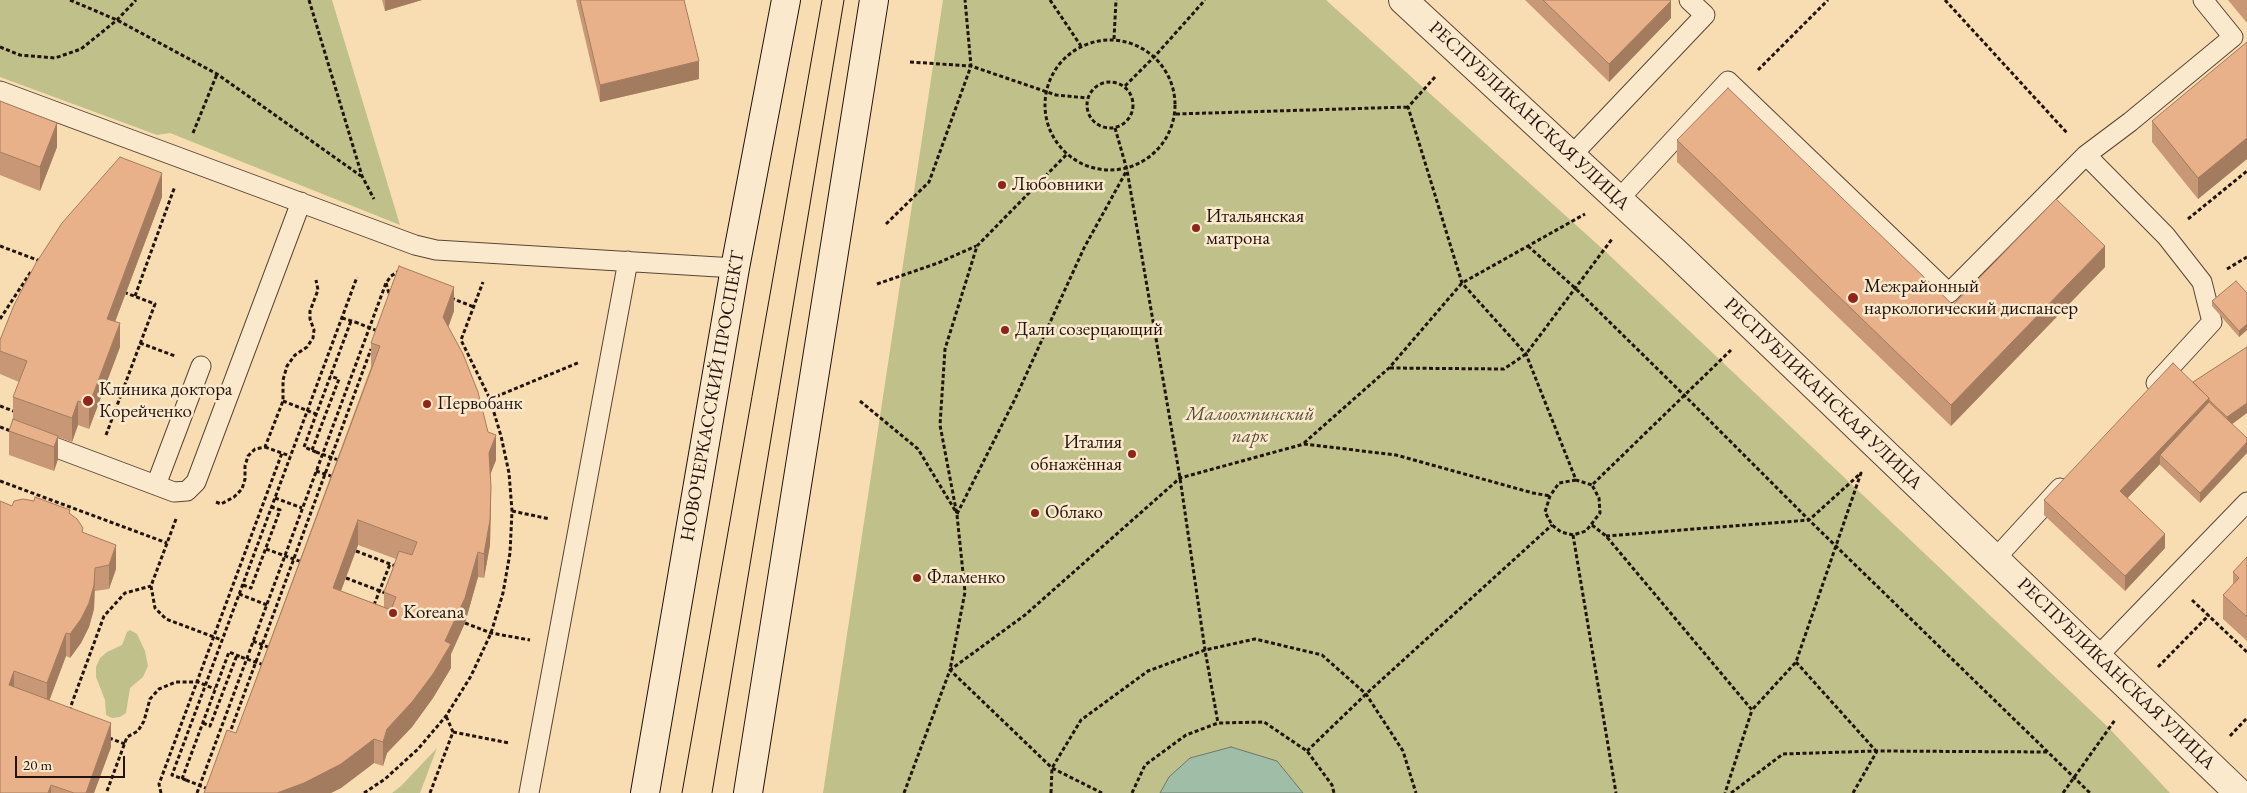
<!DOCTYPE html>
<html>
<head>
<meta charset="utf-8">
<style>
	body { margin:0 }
	#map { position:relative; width:2247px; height:793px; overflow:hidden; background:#f9ddb2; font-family:"EB Garamond",serif }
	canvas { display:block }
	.scale { position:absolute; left:15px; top:756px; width:110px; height:22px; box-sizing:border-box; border:2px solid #22140d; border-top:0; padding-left:6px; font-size:15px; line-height:18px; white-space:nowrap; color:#22140d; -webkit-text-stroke:4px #fbe9cd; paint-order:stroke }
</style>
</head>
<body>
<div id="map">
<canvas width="2247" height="793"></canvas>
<div class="scale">20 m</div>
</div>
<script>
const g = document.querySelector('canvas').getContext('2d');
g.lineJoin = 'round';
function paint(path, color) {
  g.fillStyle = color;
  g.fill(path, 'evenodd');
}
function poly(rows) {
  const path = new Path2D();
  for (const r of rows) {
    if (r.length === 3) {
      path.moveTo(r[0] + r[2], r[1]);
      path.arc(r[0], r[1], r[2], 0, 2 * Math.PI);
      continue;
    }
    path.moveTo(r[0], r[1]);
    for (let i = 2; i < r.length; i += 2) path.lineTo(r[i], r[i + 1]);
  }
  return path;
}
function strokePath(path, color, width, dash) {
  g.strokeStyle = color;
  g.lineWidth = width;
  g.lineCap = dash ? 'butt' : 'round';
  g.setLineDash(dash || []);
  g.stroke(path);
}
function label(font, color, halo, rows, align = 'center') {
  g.font = font + ' "EB Garamond",serif';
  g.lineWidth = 5;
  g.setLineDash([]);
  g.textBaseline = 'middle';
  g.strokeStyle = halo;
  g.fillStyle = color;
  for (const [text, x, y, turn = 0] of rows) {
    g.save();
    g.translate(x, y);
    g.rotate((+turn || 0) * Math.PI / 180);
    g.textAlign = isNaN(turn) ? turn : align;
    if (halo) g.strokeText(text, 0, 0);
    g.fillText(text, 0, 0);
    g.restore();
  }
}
paint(poly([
	[0,0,332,0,400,225,170,133,157,135,0,77],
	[943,0,1326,0,1606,252,2108,727,2170,793,823,793],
	[130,630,137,634,145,651,148,666,143,677,130,688,126,713,120,717,112,718,106,715,105,700,96,677,96,667,100,658,107,652,122,645,127,632],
	[437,748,420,793,392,793,401,786]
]), '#c0c08a');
const water = poly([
	[1231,747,1277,761,1303,793,1160,793,1169,777,1190,758,1231,747]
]);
paint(water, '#9fbda7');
strokePath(water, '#6d7969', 1);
const service = poly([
	[0,91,415,245,436,250,735,268],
	[1572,155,1705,15,1689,0],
	[2086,155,2166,236,2202,282,2212,322,2156,383],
	[1619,199,1728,81,1949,293,2086,155,2130,122,2233,37,2203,0],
	[41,442,174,492,187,491,196,482,301,202],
	[156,485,201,366],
	[1995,559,2060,488],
	[2098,656,2247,502],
	[529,793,628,261]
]);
const minor = poly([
	[1403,0,1674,251,2239,793]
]);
const secondary = poly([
	[645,793,735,268,786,0],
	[748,793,874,0]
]);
strokePath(service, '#584636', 21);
strokePath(minor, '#584636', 30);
strokePath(secondary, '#22140d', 30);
strokePath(poly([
	[70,0,117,20,217,74,361,176],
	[309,0,362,176,374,199],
	[1050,0,1081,46],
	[1945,0,2068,134],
	[1114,39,1116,0],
	[1110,105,65],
	[0,47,20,55,55,58,81,49,117,20,136,0],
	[910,62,971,66,1056,95,1087,98],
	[1758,70,1828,0],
	[1435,77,1408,107,1462,283,1526,354,1576,480,1592,485],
	[1110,105,23],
	[1125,86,1155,56,1205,0],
	[1176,114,1408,107],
	[1115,128,1127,170,1180,478,1205,650,1218,723],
	[193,133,217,74],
	[1066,155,977,246,945,349,940,425,957,515,965,592,950,670,1025,615,1180,478,1304,444,1396,455,1533,493,1550,496],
	[2188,219,2247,171],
	[886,224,929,182,971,66,965,0],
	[0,246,40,261],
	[1528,246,1575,288,1685,396,1809,520,2090,793],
	[2227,269,2247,257],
	[386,283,390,297],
	[877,284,938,263,976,246],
	[135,296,175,186],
	[451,298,474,307],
	[342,318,355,322],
	[0,319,32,270],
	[140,343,175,356],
	[1390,368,1504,369,1526,354,1612,239],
	[490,399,580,362],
	[283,401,316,414],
	[860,401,918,449,956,512],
	[0,406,16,412],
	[0,427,11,431],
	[106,435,155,304,126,293],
	[1304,443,1389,368,1462,283,1585,214],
	[265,447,290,456],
	[312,450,339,379,330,376],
	[316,452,304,447,351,321],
	[316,471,334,477],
	[1576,480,1559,483,1550,496,1545,512,1552,525,1561,532,1573,535,1586,531,1600,513,1599,498,1592,485,1731,350],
	[0,481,167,543],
	[275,498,302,508],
	[216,502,221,504,234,497,242,489,245,479,245,466,248,456,255,449,265,447,283,401,283,380,287,366,295,355,307,347,313,338,314,330,310,319,310,311,318,290,316,280],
	[512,511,550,519],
	[957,514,1015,399,1084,248,1127,170],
	[176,519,151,586,155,608,166,619,222,640],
	[1592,525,1606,536,1752,710,1725,793],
	[1573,535,1616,793],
	[1606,536,1809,520,1861,473,1796,662,1752,710],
	[266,549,302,562],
	[356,551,398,567],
	[346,578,388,594],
	[243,585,251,588,280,510,272,507],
	[239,594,267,605],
	[2192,600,2247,652],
	[465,623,491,633,530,640],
	[253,641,270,648],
	[1796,662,1876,751],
	[2158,667,2209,615],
	[69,711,104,616,125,593,151,586],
	[203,723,210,726,237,655],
	[453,732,509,743],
	[229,735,371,349],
	[2230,736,2247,718],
	[109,738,125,744],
	[1307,751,1366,694,1552,525],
	[182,779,229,652,241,657],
	[186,780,172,775,357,277],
	[107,791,127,737,138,731,144,721,150,699,159,689,176,682,198,682,215,689],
	[161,793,159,784,282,453],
	[197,793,386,283,391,276,399,271],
	[364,793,385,779,418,749,446,716,471,676,491,633,503,593,510,553,512,511,509,473,501,436,490,399,461,340,483,282],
	[430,793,453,732,446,716],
	[904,793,950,670,1052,768,1102,793],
	[1051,793,1052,768,1081,720,1148,671,1205,650,1255,639,1322,655,1366,694,1403,751,1416,793],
	[1132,793,1145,765,1186,735,1218,723,1264,722,1307,751,1332,785,1334,793],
	[1731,793,1783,754,1876,751],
	[1853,793,1877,751,2048,752],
	[2063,793,2115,720]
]), '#22140d', 3, [4, 2.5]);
strokePath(service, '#fbe9cd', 19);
strokePath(minor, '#fbe9cd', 28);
strokePath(secondary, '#fbe9cd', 28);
strokePath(poly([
	[682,793,822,0],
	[712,793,844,0]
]), '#22140d', 1);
strokePath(poly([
	[355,322,378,331],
	[316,452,341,461],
	[374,605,390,564],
	[241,657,264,665],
	[186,780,208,789]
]), '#22140d', 3, [4, 2.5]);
paint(poly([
	[382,0,422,0,385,11],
	[576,0,684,0,699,79,600,102],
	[1525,0,1670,0,1671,18,1609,82],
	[2228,0,2247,0,2247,23],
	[2247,42,2247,159,2198,199,2152,142,2152,121],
	[0,101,57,147,40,191,0,175],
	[1677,140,1953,305,2105,267,1951,426,1677,162],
	[162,197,115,322,120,347,89,429,78,425,72,442,58,437,58,459,54,471,9,455,9,431,13,419,13,397,19,382,0,374,0,340],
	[2247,293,2247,330,2239,337,2212,306,2212,301],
	[454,311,448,327,488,432,496,460,490,474,491,511,490,545,484,578,478,577,465,623,451,654,451,668,433,698,412,727,387,753,383,766,374,763,341,788,331,793,204,793,236,733,371,367,371,343],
	[358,545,396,559,384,592,384,607,341,591],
	[2247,347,2232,424,2200,503,2160,465,2160,464,2127,498,2165,548,2125,591,2044,515,2044,500,2193,382],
	[12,506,70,514,83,533,116,569,109,589,95,591,94,609,89,627,81,643,70,658,66,656,49,700,111,747,94,793,0,793],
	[2247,557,2247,641,2223,619,2223,595,2233,585,2233,572]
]), '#c89876');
paint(poly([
	[385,0,422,0,385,11],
	[1671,1,1671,18,1609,82,1609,64],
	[699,61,699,79,600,102,600,85],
	[57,123,57,147,40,191,40,167],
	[2247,138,2247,159,2198,199,2198,178],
	[162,173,162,197,107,343,107,319],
	[2105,246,2105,267,1951,426,1951,405],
	[454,287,454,311,443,342,443,317],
	[120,323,120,347,89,429,89,405],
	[2247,324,2247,330,2239,337,2239,331],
	[2209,398,2209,412,2160,455,2160,464,2120,506,2120,491],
	[78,401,78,425,72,442,72,418],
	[2247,403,2247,413,2227,428,2227,417],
	[496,435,496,460,489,478,489,453],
	[58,436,58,459,54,471,54,447],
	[2247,442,2247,453,2200,503,2200,493],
	[491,487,490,545,484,578,484,554],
	[358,520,358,545,333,612,333,588],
	[2165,534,2165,548,2125,591,2125,576],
	[116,545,116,569,109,589,109,565],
	[478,552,478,577,465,623,451,654,451,668,433,698,412,727,387,753,383,766,383,742,387,729,445,641],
	[95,568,94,609,89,627,81,643,70,658,70,634],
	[66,633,66,656,47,707,47,683],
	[14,671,14,695,9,685],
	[111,723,111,747,94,793,86,793],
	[374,739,374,763,341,788,331,793,277,793],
	[51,785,51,793,48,793]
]), '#a37c60');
const building = poly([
	[580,0,684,0,699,61,600,85,580,0],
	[1543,0,1670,0,1671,1,1609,64,1543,0],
	[2247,42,2247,138,2198,178,2152,121,2247,42],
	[1728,88,1953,305,2056,199,2105,246,1951,405,1677,140,1728,88],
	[0,101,57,123,40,167,0,152,0,101],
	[120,157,162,173,107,319,120,323,89,405,78,401,72,418,13,397,27,361,0,351,0,340,14,305,36,263,62,223,120,157],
	[399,266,454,287,443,317,463,354,478,392,488,432,496,435,489,453,491,487,490,520,484,554,478,552,465,598,445,641,451,644,433,674,412,702,387,729,383,742,374,739,341,764,304,783,277,793,204,793,227,730,236,733,260,669,380,346,371,343,399,266],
	[358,520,417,542,412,555,399,551,392,571,384,592,396,597,391,610,333,588,358,520],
	[2236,281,2247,293,2247,324,2239,331,2212,301,2236,281],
	[2247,347,2247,403,2227,417,2209,400,2209,398,2193,382,2247,347],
	[2173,363,2209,398,2120,491,2165,534,2125,576,2044,500,2173,363],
	[2209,402,2247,438,2247,442,2200,493,2160,455,2209,402],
	[13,419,58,436,54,447,9,431,13,419],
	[35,497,70,510,69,513,77,519,83,528,82,532,116,545,109,565,95,568,94,585,89,603,81,619,70,634,66,633,47,683,14,671,9,685,111,723,86,793,74,793,51,785,48,793,0,793,0,501,12,506,14,501,23,499,34,501,35,497],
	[2247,557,2247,617,2223,595,2239,578,2233,572,2247,557]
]);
paint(building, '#e9b189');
strokePath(building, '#a37c60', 1);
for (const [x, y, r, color] of [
	[1002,185,5,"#8f2418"],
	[1196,228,5,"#8f2418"],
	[1853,298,6,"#8f2418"],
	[1005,330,5,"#8f2418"],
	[88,401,6,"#8f2418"],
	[427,404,5,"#8f2418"],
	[1132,454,5,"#8f2418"],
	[1035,513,5,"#8f2418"],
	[917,578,5,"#8f2418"],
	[393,613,5,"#8f2418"]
]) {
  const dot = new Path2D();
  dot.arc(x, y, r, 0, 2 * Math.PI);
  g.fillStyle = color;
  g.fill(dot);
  strokePath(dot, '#fbe9cd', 2);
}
label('19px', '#22140d', '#fbe9cd', [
	["РЕСПУБЛИКАНСКАЯ УЛИЦА",1529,116,43],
	["РЕСПУБЛИКАНСКАЯ УЛИЦА",1823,394,44],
	["НОВОЧЕРКАССКИЙ ПРОСПЕКТ",713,396,-80],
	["РЕСПУБЛИКАНСКАЯ УЛИЦА",2116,674,44]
]);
label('19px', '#22140d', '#fbe9cd', [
	["Любовники",1012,185],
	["Итальянская",1206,217],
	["матрона",1206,239],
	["Межрайонный",1864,287],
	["наркологический диспансер",1864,309],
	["Дали созерцающий",1015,330],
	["Клиника доктора",99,390],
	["Корейченко",99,412],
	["Первобанк",437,404],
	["Италия",1122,443,"right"],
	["обнажённая",1122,465,"right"],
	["Облако",1045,513],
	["Фламенко",927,578],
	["Koreana",403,613]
], 'left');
label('italic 19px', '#595039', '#fbe9cd', [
	["Малоохтинский",1250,415],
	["парк",1250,437]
]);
</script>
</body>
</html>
